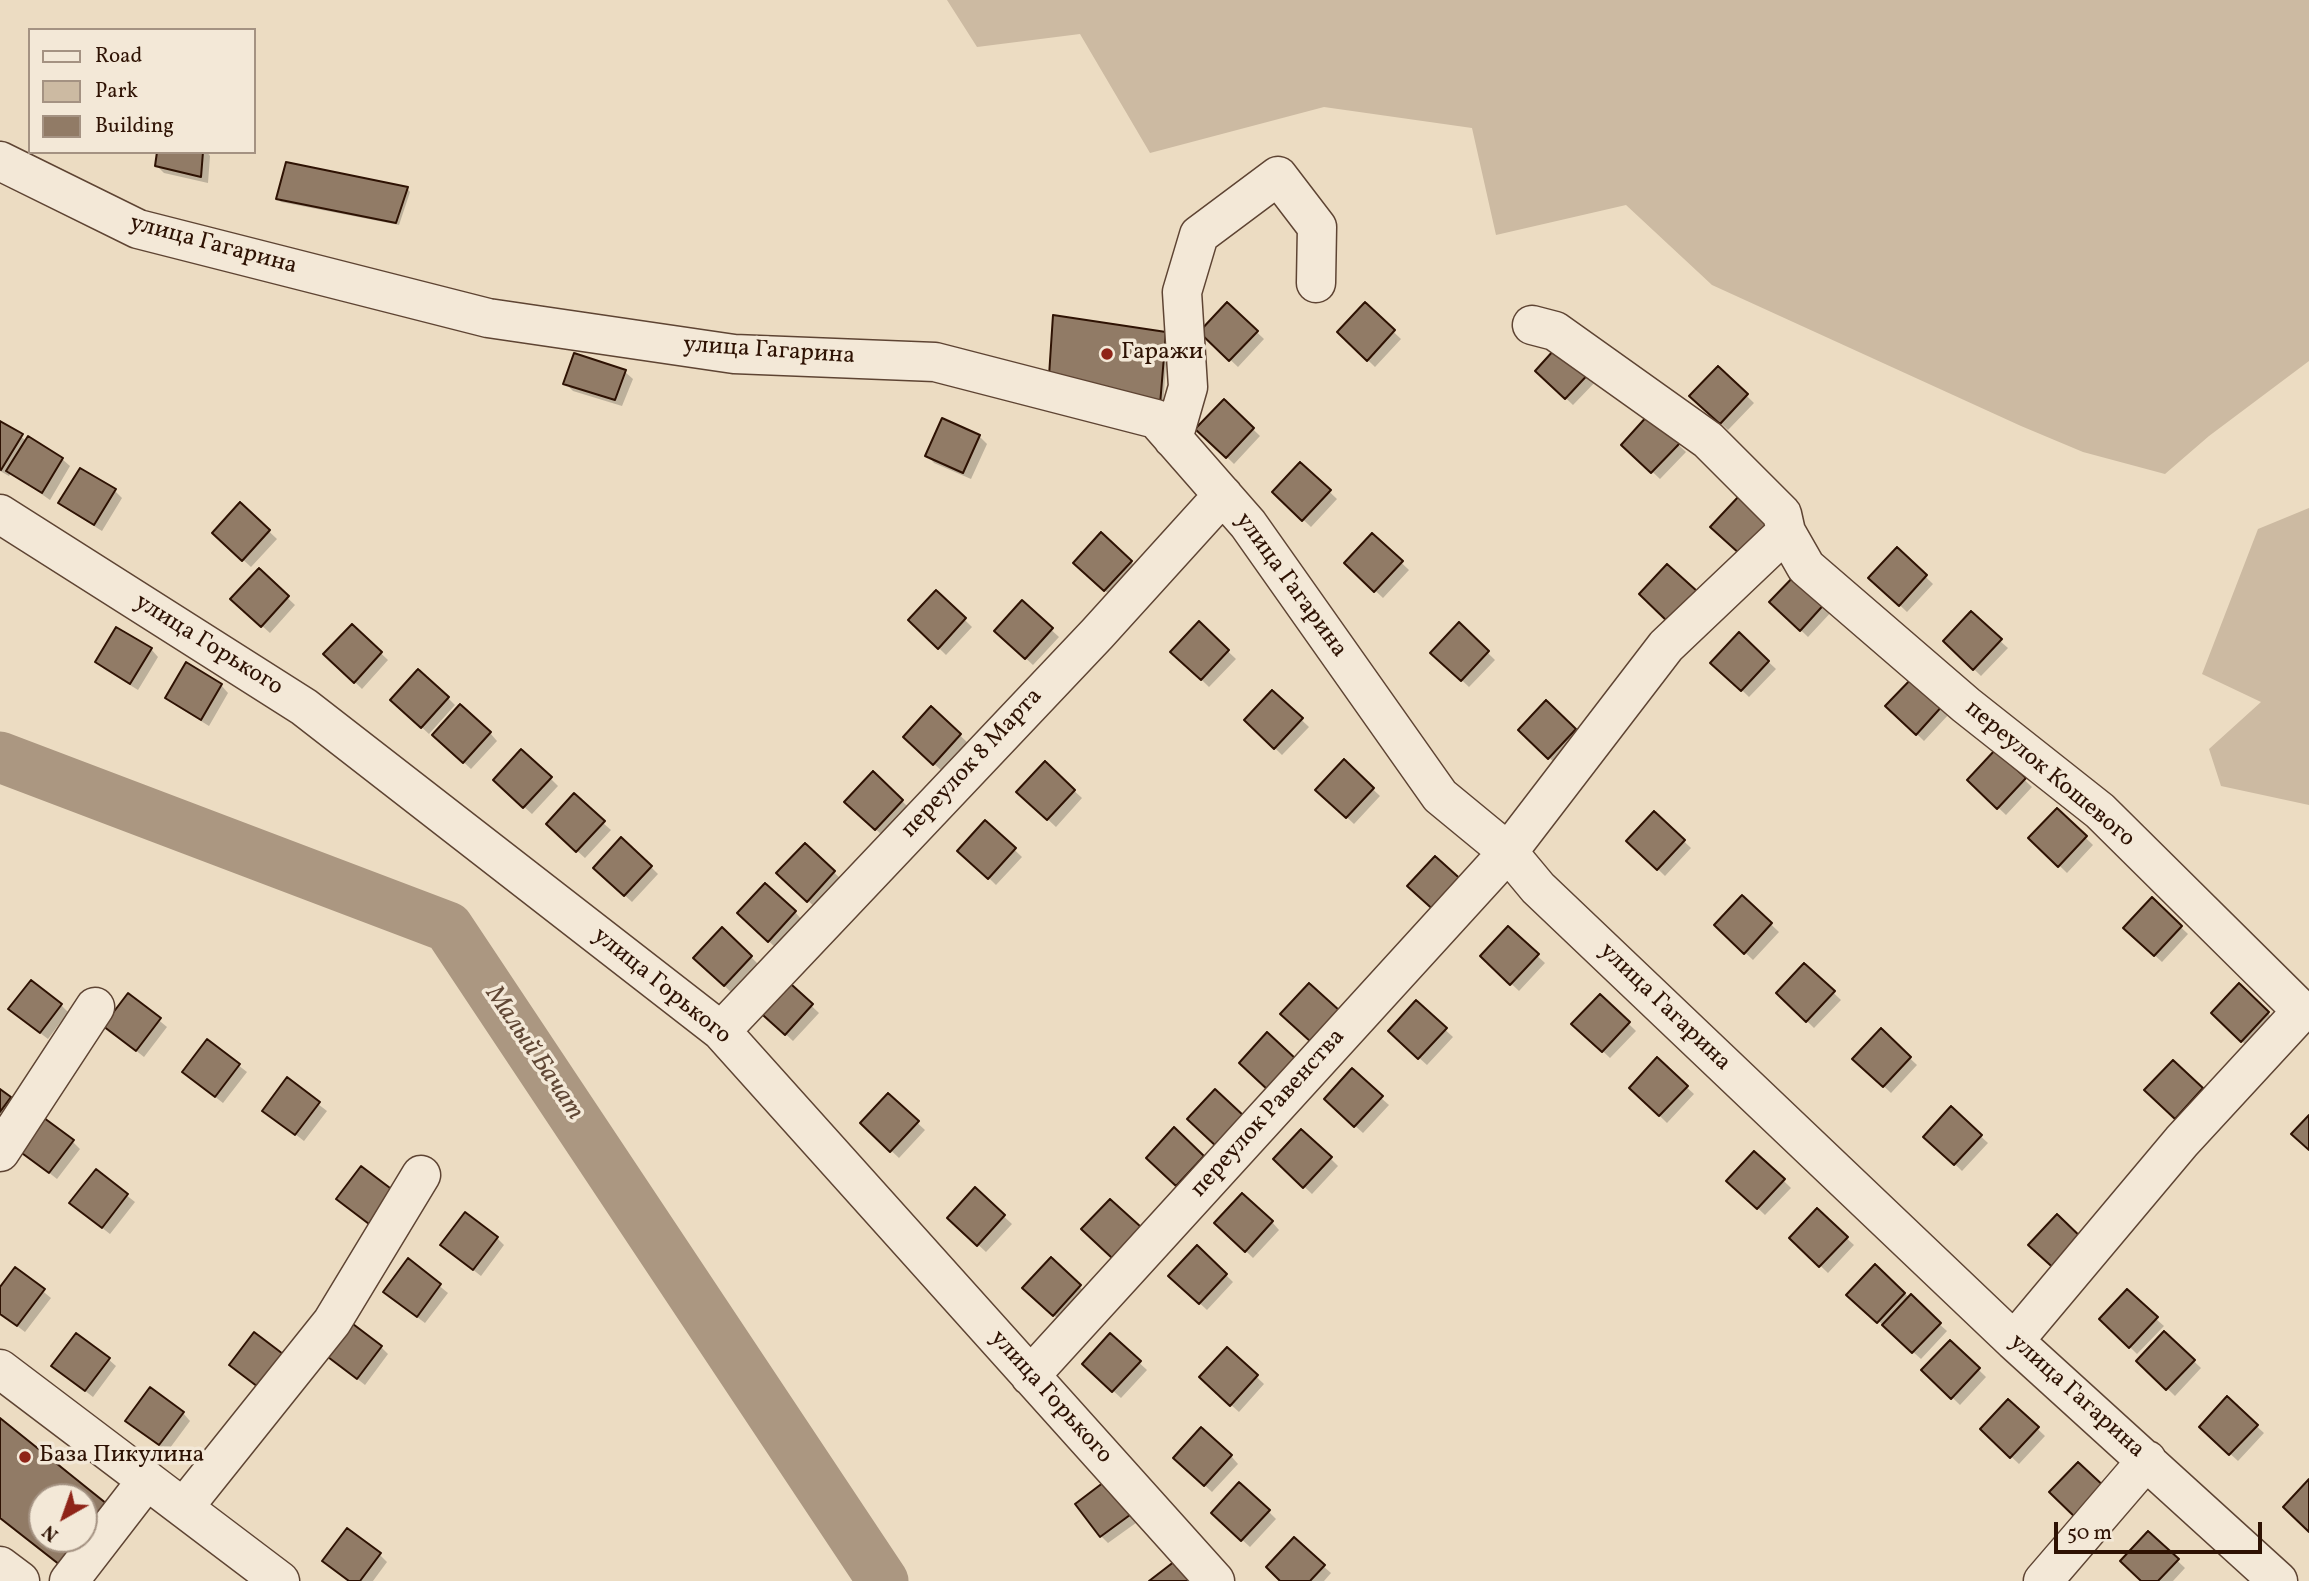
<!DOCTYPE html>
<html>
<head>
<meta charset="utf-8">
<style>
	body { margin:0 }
	#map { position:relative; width:2309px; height:1581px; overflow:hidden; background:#ecdcc2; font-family:Vollkorn,serif }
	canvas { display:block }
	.legend { position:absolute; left:28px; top:28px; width:228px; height:126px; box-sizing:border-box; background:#f3e8d7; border:2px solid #a49282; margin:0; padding:9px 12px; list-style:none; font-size:21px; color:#2e1203 }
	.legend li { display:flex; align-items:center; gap:14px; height:35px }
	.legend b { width:35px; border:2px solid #a49282 }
	.north { position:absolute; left:28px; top:1483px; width:70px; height:70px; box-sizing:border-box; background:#f3e8d7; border:2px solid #a49282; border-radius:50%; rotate:220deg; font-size:19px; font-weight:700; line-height:28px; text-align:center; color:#2e1203 }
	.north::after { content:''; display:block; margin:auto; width:24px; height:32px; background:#8f2418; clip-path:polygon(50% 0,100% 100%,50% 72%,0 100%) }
	.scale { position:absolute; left:2054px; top:1522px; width:208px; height:32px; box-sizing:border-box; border:4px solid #2e1203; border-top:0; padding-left:9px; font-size:21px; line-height:24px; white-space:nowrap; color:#2e1203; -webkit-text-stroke:5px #f3e8d7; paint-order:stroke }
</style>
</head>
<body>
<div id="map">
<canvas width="2309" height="1581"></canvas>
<ul class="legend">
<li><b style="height:9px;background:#f3e8d7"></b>Road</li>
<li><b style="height:19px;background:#ccbaa2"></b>Park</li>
<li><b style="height:19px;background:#917b66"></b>Building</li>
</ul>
<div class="north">N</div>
<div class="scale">50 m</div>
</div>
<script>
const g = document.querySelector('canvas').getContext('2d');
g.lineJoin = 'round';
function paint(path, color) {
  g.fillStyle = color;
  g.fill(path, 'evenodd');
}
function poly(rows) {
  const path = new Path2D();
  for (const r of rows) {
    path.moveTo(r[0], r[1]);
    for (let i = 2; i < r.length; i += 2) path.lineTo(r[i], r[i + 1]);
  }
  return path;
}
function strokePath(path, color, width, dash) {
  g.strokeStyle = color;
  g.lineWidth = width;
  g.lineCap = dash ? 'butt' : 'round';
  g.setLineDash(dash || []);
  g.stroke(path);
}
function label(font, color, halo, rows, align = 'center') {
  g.font = font + ' Vollkorn,serif';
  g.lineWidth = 7;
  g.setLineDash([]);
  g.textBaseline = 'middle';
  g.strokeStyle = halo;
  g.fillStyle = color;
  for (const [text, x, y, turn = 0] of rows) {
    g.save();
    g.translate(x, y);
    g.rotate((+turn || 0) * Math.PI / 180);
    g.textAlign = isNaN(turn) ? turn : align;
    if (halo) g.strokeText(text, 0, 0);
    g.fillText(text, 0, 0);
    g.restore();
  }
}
paint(poly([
	[947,0,2309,0,2309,361,2209,436,2165,474,2083,452,2021,426,1712,285,1626,205,1496,235,1472,128,1324,107,1150,153,1080,34,977,47],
	[2309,508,2309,805,2221,786,2209,749,2261,702,2202,674,2258,529]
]), '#ccbaa2');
paint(poly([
	[159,152,207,152,210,156,208,183,164,173,157,166],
	[407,188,410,192,399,225,281,202,277,198],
	[1228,305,1264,339,1238,367,1201,332],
	[1365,305,1401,339,1375,367,1339,332],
	[1054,317,1168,336,1163,407],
	[1718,368,1754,403,1728,430,1692,396],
	[1537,371,1599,378,1573,405],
	[625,372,633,379,622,406,573,391,565,383],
	[1224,401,1260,436,1234,464,1198,429],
	[1649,417,1686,452,1660,479,1624,445],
	[0,423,27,441,62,459,70,466,50,500,11,473,9,476,0,471],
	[979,436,987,444,971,479,934,463,927,455],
	[1300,464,1337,499,1311,527,1274,492],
	[115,491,122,498,102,531,68,510,60,503],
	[240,504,277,539,251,567,214,533],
	[1372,535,1409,570,1383,598,1346,563],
	[1897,549,1933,584,1907,612,1871,578],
	[1131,562,1138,569,1112,597,1083,570],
	[259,571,295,605,270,633,240,606],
	[1798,574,1834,609,1808,637,1772,602],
	[936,592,972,627,946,655,910,620],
	[1022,603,1059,637,1033,665,1004,638],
	[1199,624,1236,659,1209,687,1173,652],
	[1459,625,1495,660,1469,687,1433,653],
	[352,626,388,660,362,689,326,654],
	[1739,634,1776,669,1749,697,1713,662],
	[1945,641,2000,641,2008,648,1981,676],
	[151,649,158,657,138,690,104,669,97,662],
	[1914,678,1950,713,1924,741,1888,706],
	[221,685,228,693,209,726,175,705,167,698],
	[1272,692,1309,727,1282,755,1246,720],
	[448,698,455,705,429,734,400,707],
	[1546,703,1582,737,1557,765,1520,730],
	[931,708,968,743,942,771,912,744],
	[490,733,497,741,471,769,442,742],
	[1995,752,2032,787,2006,815,1969,780],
	[1344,762,1380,796,1354,824,1325,797],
	[1045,764,1082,798,1056,827,1026,799],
	[550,778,558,786,532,814,502,787],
	[902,801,909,808,883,836,854,809],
	[2057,810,2093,845,2067,873,2031,838],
	[1655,814,1691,848,1665,876,1629,841],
	[603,823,611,830,585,858,555,831],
	[986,823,1022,857,996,885,960,850],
	[805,845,842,880,816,908,786,881],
	[651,867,658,874,632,902,603,875],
	[1742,897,1779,932,1753,960,1716,925],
	[2152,900,2188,934,2162,962,2133,935],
	[795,912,802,920,776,948,739,913],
	[1508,929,1545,963,1519,991,1482,956],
	[751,957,758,964,732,993,703,965],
	[1804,965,1841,1000,1814,1028,1778,993],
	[782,978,819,1013,793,1041,764,1014],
	[2239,985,2275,1020,2249,1048,2213,1013],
	[128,995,167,1027,144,1057,105,1026],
	[1600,996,1636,1031,1610,1058,1574,1024],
	[1416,1003,1453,1037,1427,1065,1397,1038],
	[61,1005,68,1012,48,1039,18,1016],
	[1881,1031,1917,1065,1891,1093,1855,1059],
	[207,1041,247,1072,223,1103,192,1079],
	[1657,1060,1694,1094,1667,1123,1631,1088],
	[2173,1062,2210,1097,2183,1125,2147,1090],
	[287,1080,327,1111,304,1141,264,1110],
	[0,1091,17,1106,0,1129],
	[888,1096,925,1130,899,1158,862,1123],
	[1381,1098,1389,1105,1363,1133,1333,1106],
	[1951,1109,1988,1143,1962,1171,1926,1136],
	[1174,1130,1210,1164,1185,1192,1155,1165],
	[73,1142,80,1149,57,1179,18,1148],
	[1755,1153,1791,1188,1765,1215,1729,1181],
	[1330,1158,1338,1166,1312,1194,1275,1159],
	[96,1171,135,1202,110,1234,79,1210],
	[975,1190,1012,1224,986,1252,957,1225],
	[1817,1211,1854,1245,1828,1273,1791,1238],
	[1272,1222,1279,1230,1253,1258,1217,1223],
	[497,1238,504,1245,481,1276,450,1252],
	[1051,1260,1087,1294,1061,1322,1032,1295],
	[409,1261,448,1293,425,1323,393,1299],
	[1875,1267,1947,1331,1921,1359,1849,1295],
	[16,1269,51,1298,25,1332,0,1313,0,1290],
	[1226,1275,1233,1282,1207,1310,1178,1283],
	[2101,1319,2156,1319,2164,1326,2137,1354],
	[2164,1333,2201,1368,2175,1396,2139,1361],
	[1110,1336,1147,1370,1121,1398,1084,1364],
	[1950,1342,1986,1377,1960,1405,1924,1370],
	[381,1347,388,1354,365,1385,326,1354],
	[1228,1350,1264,1384,1239,1412,1209,1385],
	[108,1359,116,1366,93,1397,53,1366],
	[2227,1399,2264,1433,2238,1461,2201,1427],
	[2008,1401,2045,1436,2019,1464,1982,1429],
	[183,1413,190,1421,167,1452,135,1428],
	[0,1420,121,1521,76,1579,0,1519],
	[42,1497,84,1497,84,1539,42,1539],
	[1231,1456,1238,1464,1212,1492,1183,1465],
	[1108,1481,1140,1520,1108,1543,1101,1536],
	[1268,1511,1276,1519,1250,1547,1213,1513],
	[2148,1533,2185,1568,2173,1581,2143,1581],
	[380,1555,387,1562,373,1581,349,1581,332,1568],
	[1323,1566,1331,1573,1324,1581,1282,1581]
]), '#0003');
strokePath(poly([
	[0,757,448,927,883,1581]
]), '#ab9781', 51);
const building = poly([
	[157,152,203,152,201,177,155,166,157,152],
	[286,162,408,187,396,223,276,199,286,162],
	[1227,302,1258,331,1229,361,1199,332,1227,302],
	[1365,302,1395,330,1367,361,1337,332,1365,302],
	[1053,315,1166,332,1160,405,1049,376,1053,315],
	[1563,340,1593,369,1565,399,1535,371,1563,340],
	[574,353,626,370,615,400,563,384,574,353],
	[1718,366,1748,394,1720,424,1689,396,1718,366],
	[1224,399,1254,428,1226,458,1195,429,1224,399],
	[1649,414,1680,443,1651,473,1621,445,1649,414],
	[942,418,980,435,963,473,925,456,942,418],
	[0,421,23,434,1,470,0,469,0,421],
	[28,436,63,458,42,493,6,471,28,436],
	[1300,462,1331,490,1302,521,1272,492,1300,462],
	[80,468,116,489,94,525,58,503,80,468],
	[1739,496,1769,525,1741,555,1710,527,1739,496],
	[240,502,270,530,242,561,212,533,240,502],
	[1101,532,1132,561,1104,591,1073,563,1101,532],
	[1372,533,1403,561,1374,592,1344,563,1372,533],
	[1897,547,1927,575,1899,606,1868,578,1897,547],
	[1667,564,1698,592,1669,623,1639,594,1667,564],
	[259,568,289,596,261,627,230,599,259,568],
	[1798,572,1828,600,1800,631,1769,602,1798,572],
	[936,590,966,618,938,649,908,620,936,590],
	[1022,600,1053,628,1025,659,994,631,1022,600],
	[1971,611,2002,639,1973,670,1943,641,1971,611],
	[1199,621,1229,650,1201,680,1170,652,1199,621],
	[1459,622,1489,651,1461,681,1430,653,1459,622],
	[352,624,382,652,354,683,323,654,352,624],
	[116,627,152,648,130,684,95,662,116,627],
	[1739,632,1769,661,1741,691,1710,663,1739,632],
	[186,662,222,684,201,720,165,698,186,662],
	[418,669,449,697,421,728,390,700,418,669],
	[1914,676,1944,704,1916,735,1885,706,1914,676],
	[1272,690,1303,718,1274,749,1244,720,1272,690],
	[1546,700,1576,729,1548,759,1518,730,1546,700],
	[460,704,491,732,463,763,432,735,460,704],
	[931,706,961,734,933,765,903,737,931,706],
	[521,749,552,777,523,808,493,780,521,749],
	[1995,750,2026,778,1997,809,1967,780,1995,750],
	[1344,759,1374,788,1346,818,1315,790,1344,759],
	[1045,761,1075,790,1047,820,1016,792,1045,761],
	[873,771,903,800,875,830,844,802,873,771],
	[574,793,605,821,576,852,546,824,574,793],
	[2057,808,2087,836,2058,867,2028,838,2057,808],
	[1654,811,1685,840,1657,870,1626,841,1654,811],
	[985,820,1016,848,988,879,957,851,985,820],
	[621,837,652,866,624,896,593,868,621,837],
	[805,843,835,871,807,902,776,873,805,843],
	[1435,856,1466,884,1438,914,1407,886,1435,856],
	[765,883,796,911,768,942,737,913,765,883],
	[1742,895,1772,923,1744,954,1714,925,1742,895],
	[2152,897,2182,926,2154,956,2123,928,2152,897],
	[1508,926,1539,954,1510,985,1480,956,1508,926],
	[722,927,752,956,724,986,693,958,722,927],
	[1804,963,1835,991,1806,1022,1776,993,1804,963],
	[782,976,813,1004,785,1035,754,1007,782,976],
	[31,980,62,1004,40,1033,8,1009,31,980],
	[1309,983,1340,1011,1311,1042,1280,1014,1309,983],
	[2239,983,2269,1012,2241,1042,2211,1013,2239,983],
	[128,993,161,1018,136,1051,103,1026,128,993],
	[1600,994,1630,1022,1602,1052,1571,1024,1600,994],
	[1416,1000,1447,1028,1418,1059,1388,1031,1416,1000],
	[1881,1028,1911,1057,1883,1087,1852,1059,1881,1028],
	[1267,1032,1297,1060,1269,1091,1239,1063,1267,1032],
	[207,1039,240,1064,215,1097,182,1072,207,1039],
	[1657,1057,1688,1086,1659,1116,1629,1088,1657,1057],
	[2173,1060,2203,1088,2175,1119,2144,1090,2173,1060],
	[1352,1068,1383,1096,1354,1127,1324,1099,1352,1068],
	[287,1077,320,1102,295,1135,262,1111,287,1077],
	[0,1089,11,1097,0,1112,0,1089],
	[1215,1089,1245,1117,1218,1148,1187,1119,1215,1089],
	[888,1093,919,1121,890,1152,860,1123,888,1093],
	[1951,1106,1982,1135,1954,1165,1923,1137,1951,1106],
	[40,1115,74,1140,49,1173,15,1148,40,1115],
	[2309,1115,2309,1150,2291,1134,2309,1115],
	[1174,1127,1204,1156,1176,1186,1146,1158,1174,1127],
	[1301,1129,1332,1157,1303,1188,1273,1159,1301,1129],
	[1754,1151,1785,1179,1757,1209,1726,1181,1754,1151],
	[361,1166,394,1191,369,1224,336,1199,361,1166],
	[96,1169,128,1194,102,1228,69,1203,96,1169],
	[975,1187,1005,1215,977,1246,947,1218,975,1187],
	[1242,1193,1273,1221,1245,1252,1214,1223,1242,1193],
	[1110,1199,1141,1227,1112,1258,1081,1229,1110,1199],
	[1817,1208,1848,1237,1819,1267,1789,1238,1817,1208],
	[465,1212,498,1237,473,1270,440,1245,465,1212],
	[2057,1214,2087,1243,2059,1273,2028,1245,2057,1214],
	[1197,1245,1227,1274,1199,1304,1168,1276,1197,1245],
	[1051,1257,1081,1285,1053,1316,1022,1288,1051,1257],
	[408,1258,441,1284,417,1317,383,1292,408,1258],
	[1875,1264,1905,1293,1877,1323,1846,1295,1875,1264],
	[15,1267,45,1289,17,1326,0,1314,0,1287,15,1267],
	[2127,1289,2158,1317,2129,1348,2099,1319,2127,1289],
	[1911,1294,1941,1323,1912,1353,1882,1325,1911,1294],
	[349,1321,382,1346,357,1379,324,1354,349,1321],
	[2164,1331,2195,1360,2166,1390,2136,1361,2164,1331],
	[254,1332,287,1357,262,1390,229,1365,254,1332],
	[76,1333,110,1358,85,1391,51,1366,76,1333],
	[1110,1333,1141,1361,1112,1392,1082,1364,1110,1333],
	[1950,1340,1980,1368,1951,1399,1921,1370,1950,1340],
	[1227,1347,1258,1375,1230,1406,1199,1377,1227,1347],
	[150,1387,184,1412,159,1445,125,1421,150,1387],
	[2227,1396,2258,1425,2229,1455,2199,1427,2227,1396],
	[2008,1399,2039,1427,2010,1458,1980,1429,2008,1399],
	[0,1418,107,1504,84,1534,84,1497,42,1497,42,1539,80,1539,60,1565,0,1518,0,1418],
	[1201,1427,1232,1455,1204,1486,1173,1458,1201,1427],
	[2078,1462,2108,1490,2079,1521,2049,1492,2078,1462],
	[1108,1479,1134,1512,1100,1537,1075,1504,1108,1479],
	[2309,1479,2309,1532,2283,1507,2309,1479],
	[1239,1482,1270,1510,1241,1541,1211,1513,1239,1482],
	[347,1528,381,1553,360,1581,349,1581,322,1561,347,1528],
	[2148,1531,2179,1559,2158,1581,2141,1581,2120,1561,2148,1531],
	[1294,1537,1325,1565,1310,1581,1280,1581,1266,1567,1294,1537],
	[1175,1561,1190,1581,1149,1581,1175,1561]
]);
paint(building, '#917b66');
strokePath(building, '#2e1203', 2);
const minor = poly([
	[0,161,138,229,488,318,734,354,935,362,1156,419,1248,524,1440,796,1508,852,1538,888,2014,1341,2278,1581],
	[1532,325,1555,331,1708,440,1782,514,1786,532],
	[1173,439,1188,387,1182,292,1199,235,1278,176,1317,227,1316,283],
	[0,514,304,707,721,1031,1215,1581],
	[721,1031,1097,634,1223,495],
	[0,1152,95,1007],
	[0,1369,280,1581],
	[1030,1376,1508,852,1666,646,1786,532,1806,567,1966,705,2100,811,2302,1011,2182,1141,2014,1341],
	[184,1507,332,1322,421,1175],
	[0,1566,20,1581],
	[69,1581,147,1480],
	[2043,1581,2147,1460]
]);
strokePath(minor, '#5e4433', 41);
strokePath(minor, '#f3e8d7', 38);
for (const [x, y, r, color] of [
	[1107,354,7,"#8f2418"],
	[25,1457,7,"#8f2418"]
]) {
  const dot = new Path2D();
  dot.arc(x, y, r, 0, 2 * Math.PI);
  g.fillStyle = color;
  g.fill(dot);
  strokePath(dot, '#f3e8d7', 2.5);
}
label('24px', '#2e1203', '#f3e8d7', [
	["улица Гагарина",213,246,15],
	["улица Гагарина",769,352,4],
	["улица Гагарина",1290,586,54],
	["улица Горького",208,646,32],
	["переулок 8 Марта",973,764,-47],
	["переулок Кошевого",2049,775,40],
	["улица Горького",661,987,39],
	["улица Гагарина",1664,1008,44],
	["переулок Равенства",1269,1114,-48],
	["улица Гагарина",2076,1397,42],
	["улица Горького",1050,1398,48]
]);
label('24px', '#2e1203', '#f3e8d7', [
	["Гаражи",1121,354],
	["База Пикулина",39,1457]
], 'left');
label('italic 26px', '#604735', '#f3e8d7', [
	["Малый Бачат",533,1054,56]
]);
</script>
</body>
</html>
